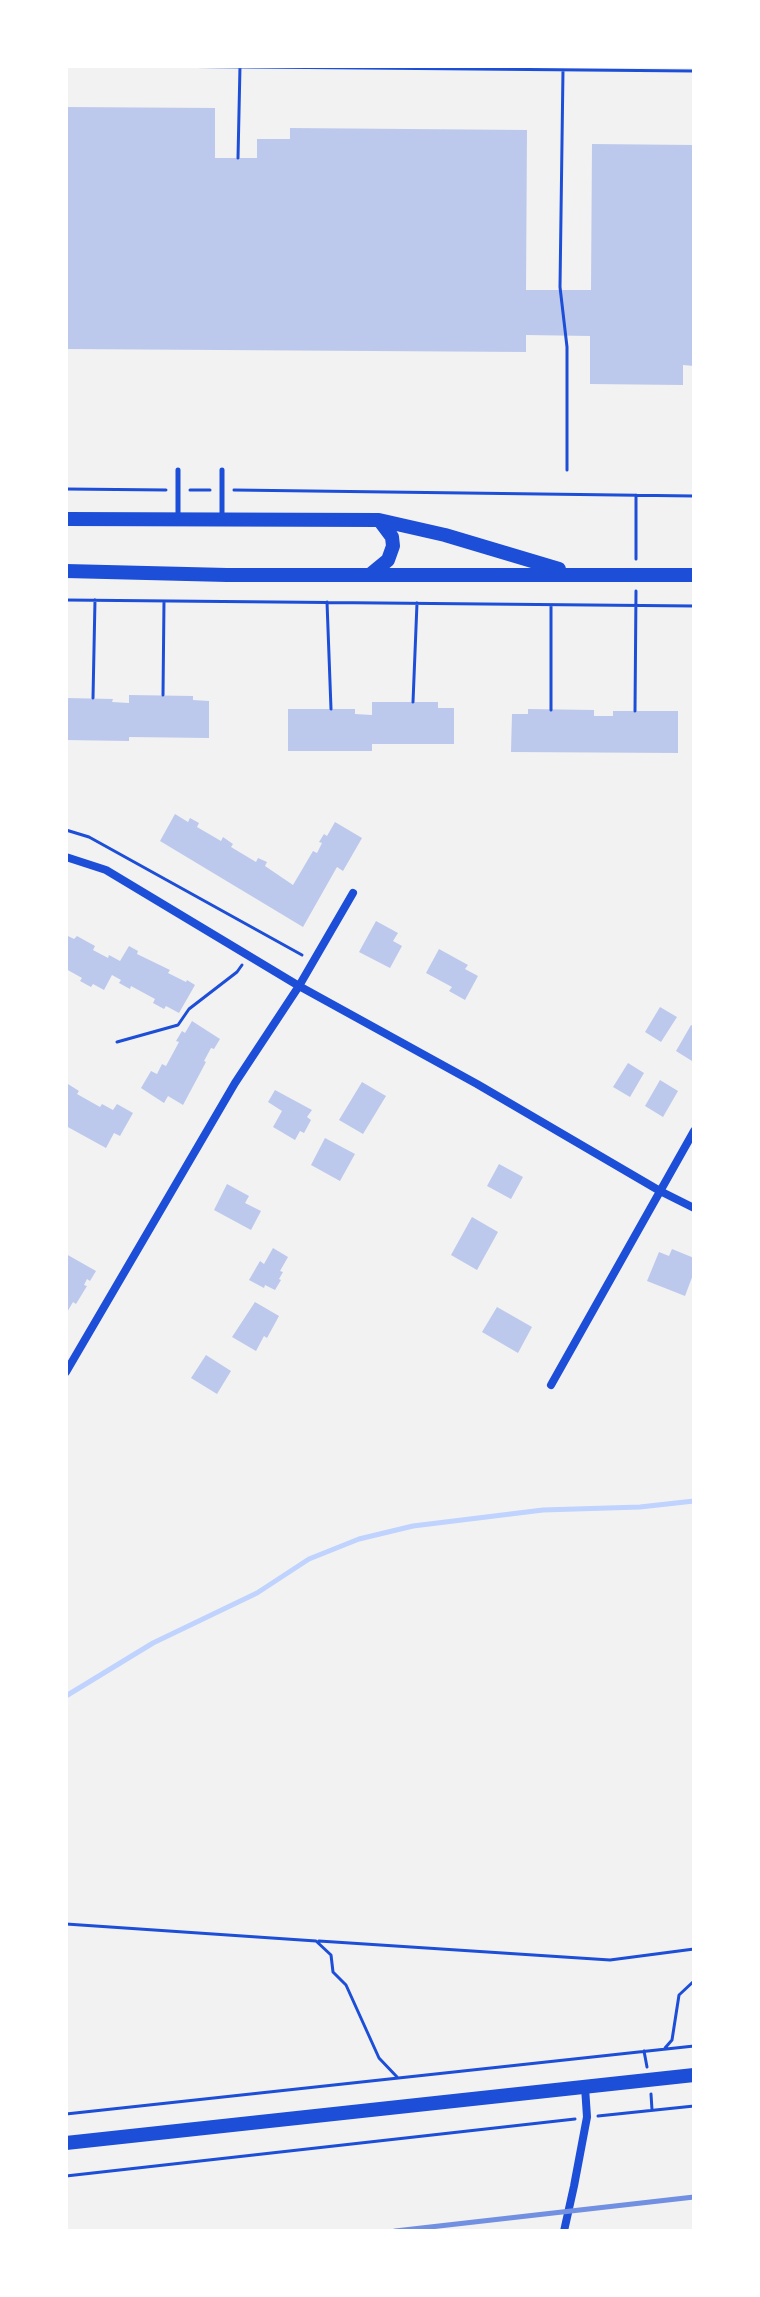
<!DOCTYPE html>
<html>
<head>
<meta charset="utf-8">
<style>
	body { margin:0 }
	#map { position:relative; width:760px; height:2297px; overflow:hidden; background:#f2f2f2; font-family:Signika,sans-serif }
	canvas { display:block }
	.frame { position:absolute; inset:0; border:68px solid #fff; pointer-events:none }
</style>
</head>
<body>
<div id="map">
<canvas width="760" height="2297"></canvas>
<div class="frame"></div>
</div>
<script>
const g = document.querySelector('canvas').getContext('2d');
g.lineJoin = 'round';
function poly(rows) {
  const path = new Path2D();
  for (const r of rows) {
    path.moveTo(r[0], r[1]);
    for (let i = 2; i < r.length; i += 2) path.lineTo(r[i], r[i + 1]);
  }
  return path;
}
function strokePath(path, color, width, dash) {
  g.strokeStyle = color;
  g.lineWidth = width;
  g.lineCap = dash ? 'butt' : 'round';
  g.setLineDash(dash || []);
  g.stroke(path);
}
function paint(path, color) {
  g.fillStyle = color;
  g.fill(path, 'evenodd');
}
strokePath(poly([
	[66,1696,153,1643,257,1593,309,1559,359,1539,413,1526,543,1510,640,1507,694,1501]
]), '#bfd3fe', 5);
paint(poly([
	[66,107,215,108,215,158,257,158,257,139,290,139,290,128,527,130,526,290,591,290,592,144,694,145,694,366,683,365,683,385,590,384,590,336,526,335,526,352,66,349],
	[129,695,193,696,193,700,209,701,209,738,129,737,129,741,66,740,66,698,113,699,112,702,129,703],
	[372,702,438,702,438,708,454,708,454,744,372,744,372,751,288,751,288,709,355,709,355,714,372,715],
	[528,709,594,710,594,716,613,716,613,711,678,711,678,753,511,752,512,714,528,714],
	[175,814,188,822,190,818,199,823,197,827,221,841,223,837,233,844,231,847,256,862,258,858,267,862,265,866,293,885,313,851,317,853,322,843,319,842,324,834,327,836,335,822,362,838,343,871,337,867,303,927,160,841],
	[376,921,398,933,393,941,402,946,390,968,359,952],
	[66,935,74,939,77,936,95,946,93,950,108,958,109,955,120,961,129,946,138,951,137,954,170,970,168,973,186,982,187,980,195,985,179,1013,166,1006,164,1009,153,1003,155,999,131,986,130,989,119,983,121,980,112,975,104,990,93,984,91,987,80,981,82,978,66,969],
	[439,949,468,965,465,969,478,976,465,1000,449,991,452,987,426,973],
	[660,1007,677,1017,661,1042,645,1032],
	[192,1021,220,1039,214,1049,211,1048,204,1061,206,1062,183,1105,168,1096,164,1103,141,1088,151,1071,157,1074,162,1064,166,1066,179,1042,176,1041,182,1031,185,1033],
	[691,1025,694,1027,692,1061,676,1051],
	[628,1063,644,1073,630,1097,613,1087],
	[660,1080,678,1091,663,1117,645,1106],
	[362,1082,386,1096,363,1134,339,1120],
	[68,1084,79,1091,77,1094,100,1107,102,1104,113,1110,117,1104,133,1113,120,1136,114,1133,106,1148,66,1126],
	[275,1090,312,1110,307,1117,311,1120,304,1133,300,1131,295,1140,273,1127,282,1111,268,1102],
	[325,1138,355,1154,340,1181,311,1165],
	[499,1164,523,1177,511,1199,487,1186],
	[227,1184,249,1196,245,1203,261,1211,251,1230,214,1210],
	[472,1217,498,1232,477,1270,451,1255],
	[273,1248,288,1257,280,1271,283,1272,279,1279,281,1280,275,1290,265,1285,264,1288,249,1280,260,1261,264,1264],
	[672,1249,694,1258,694,1272,685,1296,647,1281,659,1252,669,1256],
	[66,1254,96,1271,90,1281,87,1279,84,1285,87,1286,76,1304,73,1302,66,1314],
	[255,1302,279,1316,267,1338,264,1336,256,1351,232,1337],
	[497,1307,532,1327,518,1353,482,1332],
	[206,1355,231,1371,217,1394,191,1378]
]), '#bdc9ec');
strokePath(poly([
	[141,66,694,71],
	[563,70,560,287,567,347,567,470],
	[238,158,240,66],
	[66,489,166,490],
	[190,490,210,490],
	[234,490,694,496],
	[636,559,636,495],
	[66,600,694,606],
	[327,602,331,709],
	[163,695,164,601],
	[93,698,95,600],
	[413,702,417,603],
	[551,710,551,605],
	[635,711,636,591],
	[66,830,89,837,302,955],
	[117,1042,178,1025,189,1009,237,972,242,965],
	[66,1924,316,1941,331,1955,333,1972,346,1985,379,2058,398,2078],
	[319,1941,610,1960,694,1949],
	[665,2048,672,2040,679,1995,694,1981],
	[644,2051,647,2067],
	[651,2094,652,2110],
	[66,2114,694,2046],
	[598,2116,694,2106],
	[66,2176,575,2119]
]), '#1d4ed8', 3);
strokePath(poly([
	[178,517,178,470],
	[222,518,222,470]
]), '#1d4ed8', 5);
strokePath(poly([
	[66,857,106,870,299,986,477,1084,660,1191,694,1208],
	[66,1372,235,1083,299,986,353,893],
	[551,1385,694,1131],
	[564,2231,574,2186,587,2117,585,2087]
]), '#1d4ed8', 8);
strokePath(poly([
	[66,519,379,520,445,535,559,569],
	[66,571,227,575,694,575],
	[371,574,388,560,393,546,392,537,380,521],
	[66,2143,694,2075]
]), '#1d4ed8', 14);
strokePath(poly([
	[395,2231,694,2197]
]), '#7290e2', 5);
</script>
</body>
</html>
